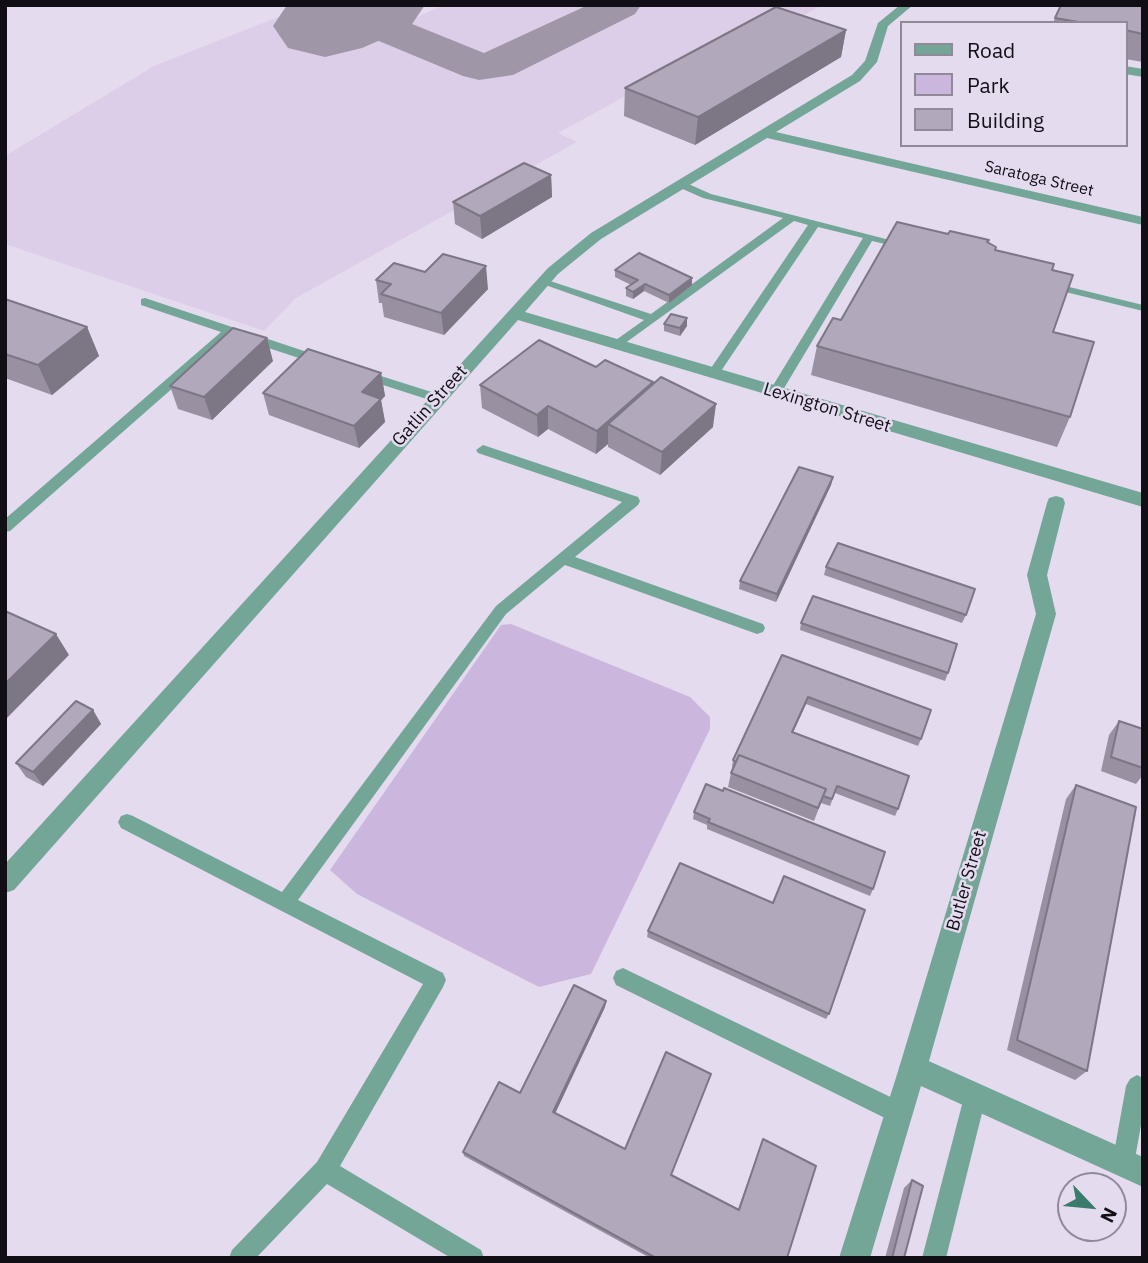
<!DOCTYPE html>
<html>
<head>
<meta charset="utf-8">
<style>
	body { margin:0 }
	#map { position:relative; width:1148px; height:1263px; overflow:hidden; background:#e5dbef; font-family:"IBM Plex Sans",sans-serif }
	canvas { display:block }
	.frame { position:absolute; inset:0; border:7px solid #120e15; pointer-events:none }
	.legend { position:absolute; left:900px; top:21px; width:228px; height:126px; box-sizing:border-box; background:#e5dbef; border:2px solid #918998; margin:0; padding:9px 12px; list-style:none; font-size:21px; color:#120e15 }
	.legend li { display:flex; align-items:center; gap:14px; height:35px }
	.legend b { width:35px; border:2px solid #918998 }
	.north { position:absolute; left:1057px; top:1172px; width:70px; height:70px; box-sizing:border-box; background:#e5dbef; border:2px solid #918998; border-radius:50%; rotate:116deg; font-size:19px; font-weight:700; line-height:28px; text-align:center; color:#120e15 }
	.north::after { content:''; display:block; margin:auto; width:24px; height:32px; background:#3a7c6c; clip-path:polygon(50% 0,100% 100%,50% 72%,0 100%) }
</style>
</head>
<body>
<div id="map">
<canvas width="1148" height="1263"></canvas>
<div class="frame"></div>
<ul class="legend">
<li><b style="height:9px;background:#74a698"></b>Road</li>
<li><b style="height:19px;background:#cbb6dd"></b>Park</li>
<li><b style="height:19px;background:#b2a8bc"></b>Building</li>
</ul>
<div class="north">N</div>
</div>
<script>
const g = document.querySelector('canvas').getContext('2d');
g.lineJoin = 'round';
function paint(path, color) {
  g.fillStyle = color;
  g.fill(path, 'evenodd');
}
function poly(rows) {
  const path = new Path2D();
  for (const r of rows) {
    path.moveTo(r[0], r[1]);
    for (let i = 2; i < r.length; i += 2) path.lineTo(r[i], r[i + 1]);
  }
  return path;
}
function strokePath(path, color, width, dash) {
  g.strokeStyle = color;
  g.lineWidth = width;
  g.lineCap = dash ? 'butt' : 'round';
  g.setLineDash(dash || []);
  g.stroke(path);
}
function label(font, color, halo, rows, align = 'center') {
  g.font = font + ' "IBM Plex Sans",sans-serif';
  g.lineWidth = 5;
  g.setLineDash([]);
  g.textBaseline = 'middle';
  g.strokeStyle = halo;
  g.fillStyle = color;
  for (const [text, x, y, turn = 0] of rows) {
    g.save();
    g.translate(x, y);
    g.rotate((+turn || 0) * Math.PI / 180);
    g.textAlign = isNaN(turn) ? turn : align;
    if (halo) g.strokeText(text, 0, 0);
    g.fillText(text, 0, 0);
    g.restore();
  }
}
paint(poly([
	[444,5,822,5,801,17,781,11,558,133,577,142,296,298,264,331,5,244,5,156,154,66,288,13,358,43]
]), '#dccee8');
paint(poly([
	[511,624,690,697,710,717,710,729,591,974,539,987,357,894,330,870,501,625]
]), '#cbb6dd');
paint(poly([
	[308,5,365,5,484,53,588,5,641,5,635,14,513,75,479,80,463,76,314,14,308,5]
]), '#9f97a7');
paint(poly([
	[287,5,425,5,410,27,362,48,325,57,288,48,273,26,287,5]
]), '#9f97a7');
paint(poly([
	[676,182,684,182,711,194,913,246,907,249,872,241,780,395,770,395,769,392,863,238,818,227,717,377,713,378,707,374,808,225,794,221,617,349,611,345,613,342,644,320,537,282,539,280,547,280,651,314,783,218,703,198,676,186,676,182],
	[1049,282,1143,305,1143,311,1045,287,1045,283,1049,282],
	[145,298,325,358,327,361,321,365,317,364,232,336,10,531,5,532,5,519,221,332,141,305,141,299,145,298],
	[362,370,441,395,442,398,436,402,358,377,358,371,362,370],
	[483,445,638,497,640,501,638,505,575,557,763,624,765,628,763,632,757,634,565,565,506,614,298,900,443,973,446,980,443,987,340,1166,481,1250,484,1258,451,1258,327,1184,256,1258,229,1258,232,1250,317,1162,423,984,121,828,118,822,121,816,127,814,133,816,282,892,496,606,622,502,478,453,476,450,483,445],
	[623,968,907,1105,910,1113,907,1121,899,1124,891,1121,616,985,613,978,616,971,623,968],
	[1137,1075,1143,1078,1143,1114,1134,1164,1131,1172,1123,1175,1115,1172,1112,1164,1126,1086,1130,1079,1137,1075],
	[975,1086,983,1089,986,1097,946,1258,922,1258,964,1097,967,1089,975,1086]
]), '#74a698');
paint(poly([
	[1056,496,1063,498,1065,503,1047,575,1056,614,927,1068,923,1078,913,1082,903,1078,899,1068,1036,614,1027,575,1047,503,1049,498,1056,496]
]), '#74a698');
paint(poly([
	[900,5,913,5,888,26,877,62,860,81,776,132,1143,217,1143,225,767,138,601,239,558,274,525,312,1143,493,1143,507,518,320,14,890,5,893,5,864,548,268,591,233,852,75,865,61,878,23,900,5],
	[1125,66,1143,69,1143,77,1125,74,1125,66],
	[913,1054,1143,1157,1143,1187,921,1086,870,1258,839,1258,899,1068,903,1058,913,1054]
]), '#74a698');
paint(poly([
	[1143,5,1143,62,1125,59,1125,23,1053,23,1055,18],
	[846,30,841,57,695,145,624,116,625,88],
	[551,175,552,197,482,239,455,224,453,202],
	[948,234,988,243,995,250,1052,270,1053,332,1070,417,1057,447,811,375,817,346,841,320],
	[615,270,692,285,669,303,644,291,633,299,626,296,626,288,631,285,615,277],
	[425,272,488,289,444,335,384,317,382,303,379,303,376,280],
	[5,299,87,327,99,356,52,395,5,378],
	[687,318,687,326,680,336,664,331,664,324],
	[273,361,212,420,178,409,170,386],
	[596,367,653,382,653,384,713,427,660,475,608,447,608,444,596,454,548,429,538,437,482,408,480,385],
	[381,373,385,396,381,400,385,422,359,448,269,415,263,393],
	[833,477,831,485,776,602,739,589,740,581],
	[826,567,966,615,962,623,824,575],
	[801,623,948,673,945,681,800,630],
	[782,655,921,739,918,746,806,704,793,732,898,809,895,816,835,793,830,806,821,803,814,821,728,787,731,773,733,768,732,767,733,760],
	[93,710,101,724,43,786,26,777,16,763],
	[1119,721,1143,729,1143,775,1136,784,1101,771,1109,735],
	[1076,785,1087,1071,1075,1080,1007,1050,1066,799],
	[694,812,873,889,870,896,707,829,707,825,693,819],
	[648,931,829,1014,826,1019,647,937],
	[606,1001,605,1007,555,1113,738,1209,763,1139,787,1258,650,1258,464,1156,463,1152,520,1093],
	[912,1180,904,1258,885,1258,904,1188]
]), '#9990a2');
paint(poly([
	[846,30,841,57,695,145,698,117],
	[551,175,552,197,482,239,480,216],
	[486,266,488,289,444,335,441,313],
	[692,278,692,285,669,303,669,295],
	[645,284,644,291,633,299,633,292],
	[687,318,687,326,680,336,680,328],
	[87,327,99,356,52,395,38,365],
	[267,338,273,361,212,420,204,397],
	[381,373,385,396,381,400,385,422,359,448,354,426,362,392],
	[653,382,651,405,608,424,608,444,596,454,597,431],
	[716,404,713,427,660,475,662,452],
	[548,406,548,429,538,437,537,415],
	[833,477,831,485,776,602,777,594],
	[56,634,69,655,5,720,5,684],
	[808,697,806,704,790,739,792,732],
	[93,710,101,724,43,786,33,772],
	[606,1001,605,1007,554,1116,553,1112]
]), '#7d7684');
const building = poly([
	[1061,5,1143,5,1143,34,1125,30,1125,23,1084,23,1055,18,1061,5],
	[776,7,846,30,698,117,625,88,776,7],
	[524,163,551,175,480,216,453,202,524,163],
	[897,222,948,234,950,231,989,240,987,242,996,247,995,250,1054,264,1052,270,1073,275,1053,332,1094,342,1070,417,817,346,833,318,841,320,897,222],
	[639,253,692,278,669,295,645,284,633,292,626,288,638,280,615,270,639,253],
	[443,254,486,266,441,313,381,294,391,284,376,280,394,263,425,272,443,254],
	[5,299,87,327,38,365,5,354,5,299],
	[671,314,687,318,680,328,664,324,671,314],
	[233,328,267,338,204,397,170,386,233,328],
	[539,340,596,367,605,360,653,382,597,431,548,406,537,415,480,385,539,340],
	[308,349,381,373,362,392,381,399,354,426,263,393,308,349],
	[661,377,716,404,662,452,608,424,661,377],
	[799,467,833,477,777,594,740,581,799,467],
	[838,543,975,589,966,615,826,567,838,543],
	[813,596,957,644,948,673,801,623,813,596],
	[5,611,56,634,5,684,5,611],
	[782,655,931,710,921,739,808,697,792,732,909,776,898,809,837,786,832,799,823,796,826,789,739,755,736,762,733,760,782,655],
	[76,701,93,710,33,772,16,763,76,701],
	[1119,721,1143,729,1143,768,1111,757,1119,721],
	[739,755,826,789,818,808,731,773,739,755],
	[706,784,723,791,724,788,885,852,873,889,708,822,710,819,694,812,706,784],
	[1076,785,1136,807,1087,1071,1017,1040,1076,785],
	[680,863,773,903,784,876,865,910,829,1014,648,931,680,863],
	[574,985,606,1001,553,1112,625,1149,666,1052,711,1074,671,1175,739,1210,763,1139,816,1166,787,1258,656,1258,463,1152,499,1082,520,1093,574,985],
	[912,1180,923,1186,904,1258,892,1258,912,1180]
]);
paint(building, '#b2a8bc');
strokePath(building, '#7d7684', 2);
label('16px', '#120e15', '#e5dbef', [
	["Saratoga Street",1039,179,13]
]);
label('18px', '#120e15', '#e5dbef', [
	["Gatlin Street",430,406,-48],
	["Lexington Street",827,408,17],
	["Butler Street",967,881,-74]
]);
</script>
</body>
</html>
